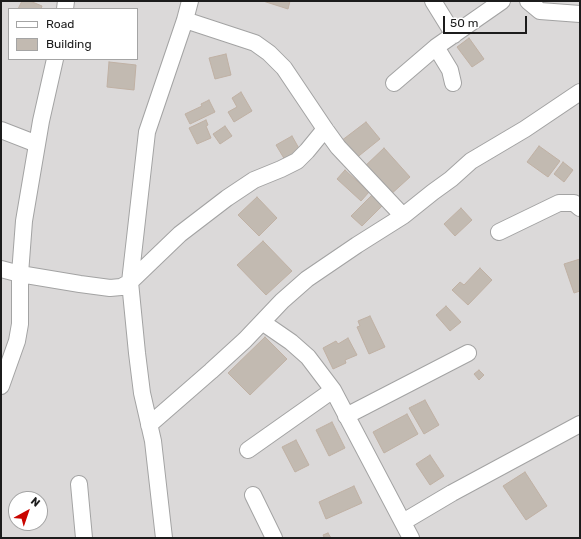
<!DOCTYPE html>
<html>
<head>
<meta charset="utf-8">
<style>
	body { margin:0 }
	#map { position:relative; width:581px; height:539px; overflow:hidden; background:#eeeae2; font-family:Rubik,sans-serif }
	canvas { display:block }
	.frame { position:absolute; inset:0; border:2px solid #1c1c1c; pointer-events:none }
	.legend { position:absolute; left:8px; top:8px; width:130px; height:52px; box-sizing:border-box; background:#fff; border:1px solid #a4a4a4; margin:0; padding:5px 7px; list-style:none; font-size:12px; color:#1c1c1c }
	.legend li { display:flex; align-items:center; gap:8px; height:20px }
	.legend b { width:20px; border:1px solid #a4a4a4 }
	.north { position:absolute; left:8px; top:491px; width:40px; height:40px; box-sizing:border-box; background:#fff; border:1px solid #a4a4a4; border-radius:50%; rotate:40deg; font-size:11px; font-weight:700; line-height:16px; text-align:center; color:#1c1c1c }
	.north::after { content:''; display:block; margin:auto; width:14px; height:18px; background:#c90500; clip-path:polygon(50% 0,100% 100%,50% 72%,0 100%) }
	.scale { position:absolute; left:443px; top:16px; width:84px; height:18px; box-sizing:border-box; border:2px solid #1c1c1c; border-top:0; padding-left:5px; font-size:12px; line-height:14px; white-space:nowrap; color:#1c1c1c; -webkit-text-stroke:3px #fff; paint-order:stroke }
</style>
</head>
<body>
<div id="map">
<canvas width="581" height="539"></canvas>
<div class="frame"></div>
<ul class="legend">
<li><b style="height:5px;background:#fff"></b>Road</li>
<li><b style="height:11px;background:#c2bab1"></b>Building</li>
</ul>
<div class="north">N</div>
<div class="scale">50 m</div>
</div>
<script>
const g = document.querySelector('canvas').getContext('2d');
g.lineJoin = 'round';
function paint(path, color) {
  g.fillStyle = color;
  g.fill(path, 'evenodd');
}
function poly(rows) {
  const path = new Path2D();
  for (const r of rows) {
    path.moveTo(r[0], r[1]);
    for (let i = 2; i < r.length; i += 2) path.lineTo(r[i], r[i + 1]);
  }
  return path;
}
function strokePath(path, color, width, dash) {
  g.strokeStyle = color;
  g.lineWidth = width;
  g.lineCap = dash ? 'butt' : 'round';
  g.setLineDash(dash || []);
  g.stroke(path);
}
paint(poly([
	[1,1,580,1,580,538,1,538],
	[9,9,137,9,137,59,9,59],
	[16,499,40,499,40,523,16,523]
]), '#dbd9d9');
const building = poly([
	[22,1,30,1,42,6,41,9,18,9,22,1],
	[263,1,290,1,288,9,263,1],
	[469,38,484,59,472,67,457,47,469,38],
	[226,54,231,75,215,79,209,58,226,54],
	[109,62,136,65,134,90,107,87,109,62],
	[241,92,252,111,234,122,228,112,237,107,232,98,241,92],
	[209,100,215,112,190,124,185,114,202,106,201,104,209,100],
	[206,120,208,125,206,126,211,138,197,144,189,128,206,120],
	[366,122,380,139,355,159,341,141,366,122],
	[225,126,232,136,220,144,213,134,225,126],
	[292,136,301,152,285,160,276,145,292,136],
	[539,146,560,161,548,177,527,162,539,146],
	[384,148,410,177,389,196,363,168,384,148],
	[563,162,573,170,564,182,554,174,563,162],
	[345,170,369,192,361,201,337,179,345,170],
	[372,195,382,206,362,226,351,216,372,195],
	[257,197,277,218,259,236,238,215,257,197],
	[461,208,472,220,455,236,444,224,461,208],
	[263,241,292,271,266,295,237,265,263,241],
	[580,259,580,291,574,293,564,264,580,259],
	[480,268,492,280,468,305,452,290,460,282,464,285,480,268],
	[446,306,461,322,450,331,436,315,446,306],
	[370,316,385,347,369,354,357,327,360,326,358,321,370,316],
	[265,337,287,359,250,395,228,373,265,337],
	[348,338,357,355,345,360,346,363,333,369,323,348,336,341,338,344,348,338],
	[479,370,484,375,479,380,474,374,479,370],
	[425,400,439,425,424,434,409,408,425,400],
	[407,414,418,434,384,453,373,432,407,414],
	[332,422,345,448,329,456,316,430,332,422],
	[296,440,309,465,295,472,282,447,296,440],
	[430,455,444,476,430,485,416,464,430,455],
	[525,472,547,506,526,520,503,486,525,472],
	[354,486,362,503,326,519,319,502,354,486],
	[328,533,331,538,321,538,324,537,323,535,328,533]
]);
paint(building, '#c2bab1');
strokePath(building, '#c0b1a4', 1);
const minor = poly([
	[433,1,454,35],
	[528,1,540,11,580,14],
	[65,9,66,1],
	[185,20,255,43,269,53,284,68,325,129,338,147,403,216],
	[436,47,450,70,453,83],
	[394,83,436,47,502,1],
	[1,130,37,144],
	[499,232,559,203,574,203,580,208],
	[1,269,20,274,80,284,110,288,121,287,130,282,180,234,227,198,254,180,281,169,297,161,307,151,325,129],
	[262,322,291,342,308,357,333,390,411,538],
	[1,386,17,341,20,324,20,274,24,221,41,121,55,59],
	[346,416,468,353],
	[149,425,211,371,245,340,282,301,307,279,357,245,403,216,433,192,451,179,471,161,525,129,580,92],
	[248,450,333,390],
	[79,484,84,538],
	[253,495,274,538],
	[403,522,452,493,580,424],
	[164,538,153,441,142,393,137,353,130,282,147,132,185,20,190,1]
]);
strokePath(minor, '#a3a3a3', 18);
strokePath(minor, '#fff', 16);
</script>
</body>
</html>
